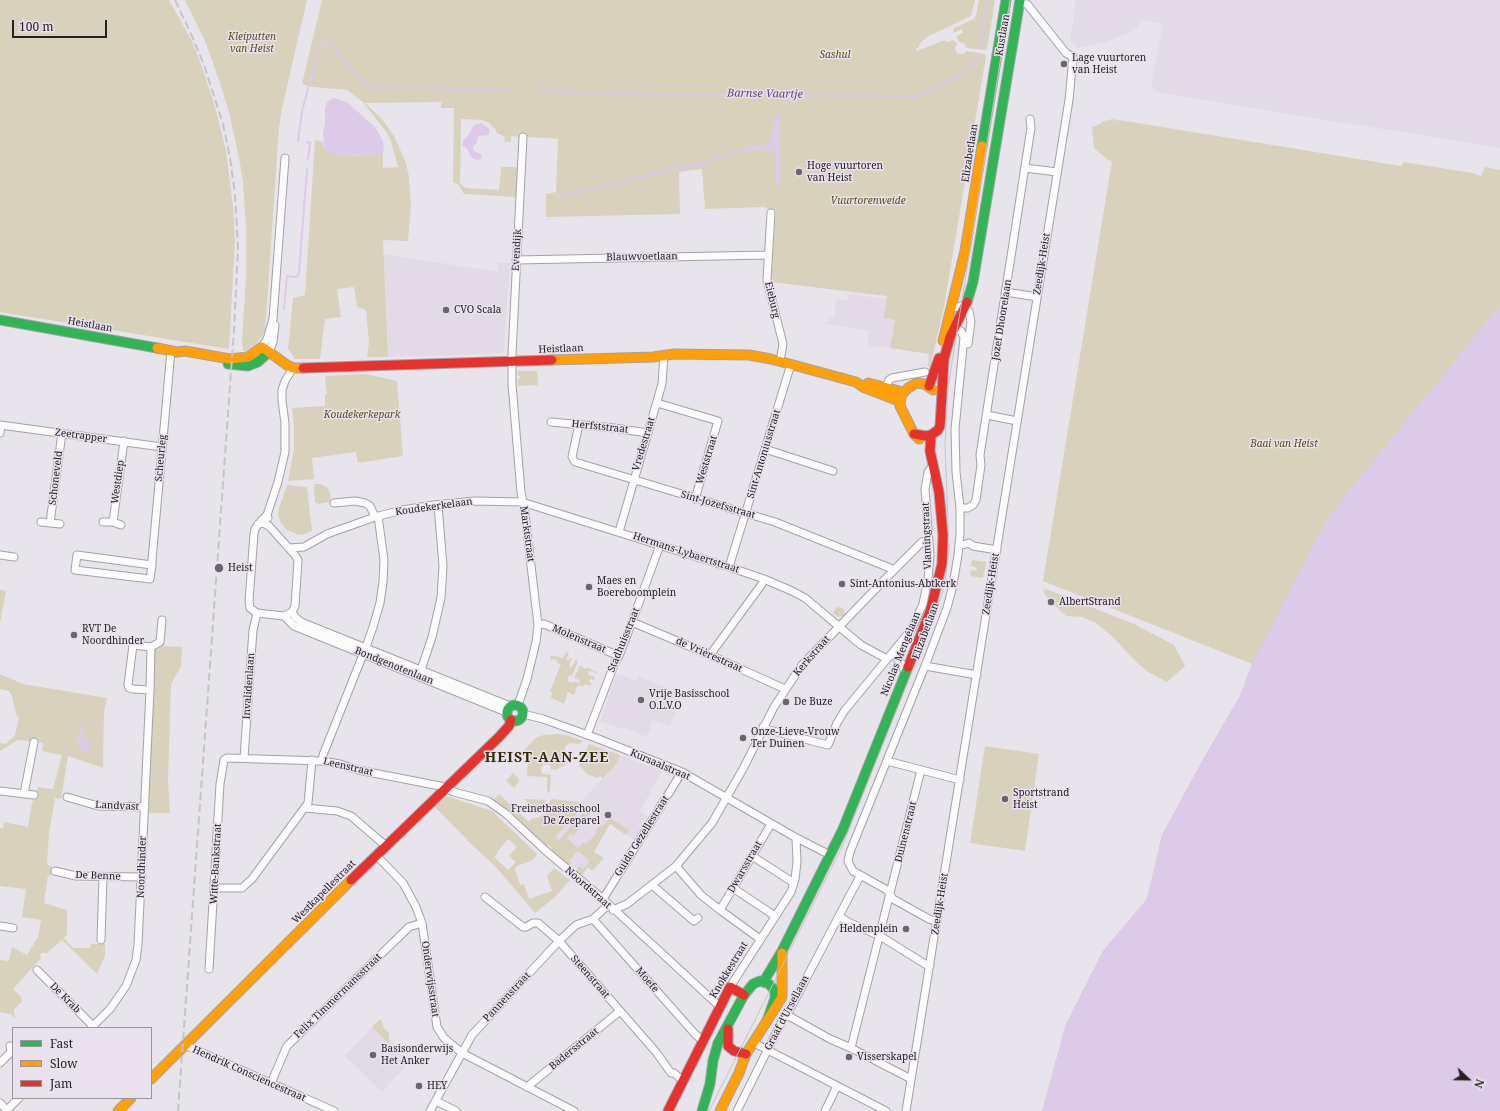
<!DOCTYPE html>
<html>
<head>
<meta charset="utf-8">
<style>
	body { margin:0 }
	#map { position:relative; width:1500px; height:1111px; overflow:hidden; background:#e8e4eb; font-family:"Noto Serif",serif }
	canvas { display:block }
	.legend { position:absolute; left:12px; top:1027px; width:140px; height:72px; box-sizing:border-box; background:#e9e1ee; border:1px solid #9a949e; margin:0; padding:5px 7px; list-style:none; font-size:12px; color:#242126 }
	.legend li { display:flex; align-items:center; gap:8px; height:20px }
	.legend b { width:20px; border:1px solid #9a949e }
	.north { position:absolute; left:1448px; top:1059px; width:40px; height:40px; -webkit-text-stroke:3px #e9e1ee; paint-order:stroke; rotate:112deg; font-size:11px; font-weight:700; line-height:16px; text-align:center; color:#242126 }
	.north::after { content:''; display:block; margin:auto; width:14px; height:18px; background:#242126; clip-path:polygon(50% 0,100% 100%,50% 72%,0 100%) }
	.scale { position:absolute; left:12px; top:20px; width:95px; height:18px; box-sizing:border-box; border:2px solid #242126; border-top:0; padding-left:5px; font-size:12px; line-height:14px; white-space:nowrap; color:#242126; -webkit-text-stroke:3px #e9e1ee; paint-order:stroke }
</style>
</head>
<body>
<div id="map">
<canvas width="1500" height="1111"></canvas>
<ul class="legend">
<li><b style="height:5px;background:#30b455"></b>Fast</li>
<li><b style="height:5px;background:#ff9f0a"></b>Slow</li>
<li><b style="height:5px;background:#e5322d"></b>Jam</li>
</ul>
<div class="north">N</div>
<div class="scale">100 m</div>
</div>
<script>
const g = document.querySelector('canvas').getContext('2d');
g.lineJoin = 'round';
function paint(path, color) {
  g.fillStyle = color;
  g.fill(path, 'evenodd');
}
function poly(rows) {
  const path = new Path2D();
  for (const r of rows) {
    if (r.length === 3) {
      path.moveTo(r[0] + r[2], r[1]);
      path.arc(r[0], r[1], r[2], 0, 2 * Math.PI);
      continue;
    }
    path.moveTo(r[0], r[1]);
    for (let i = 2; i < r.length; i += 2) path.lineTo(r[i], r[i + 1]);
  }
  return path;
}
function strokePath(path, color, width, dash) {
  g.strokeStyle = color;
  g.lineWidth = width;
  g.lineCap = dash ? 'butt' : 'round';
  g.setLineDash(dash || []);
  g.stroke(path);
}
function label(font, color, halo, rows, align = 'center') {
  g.font = font + ' "Noto Serif",serif';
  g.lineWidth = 3;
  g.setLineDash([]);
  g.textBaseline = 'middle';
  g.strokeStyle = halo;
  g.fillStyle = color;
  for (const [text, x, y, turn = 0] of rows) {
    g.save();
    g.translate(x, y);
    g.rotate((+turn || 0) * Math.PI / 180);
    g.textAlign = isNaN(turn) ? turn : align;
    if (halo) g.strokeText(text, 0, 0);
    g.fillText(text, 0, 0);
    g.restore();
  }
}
paint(poly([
	[1076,0,1500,0,1500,148,1160,93,1154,89,1151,83,1163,24,1142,20,1138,27,1132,32,1105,42,1078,48,1070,40],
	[384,254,498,272,498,263,510,263,504,350,501,353,388,357],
	[849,294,886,299,883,318,895,320,890,348,868,345,869,331,825,324,825,322,829,323,830,318,834,318,837,299,848,300],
	[617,674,637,681,639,677,678,692,672,707,677,709,670,727,653,720,647,737,623,727,623,729,600,721],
	[620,755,649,766,663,769,640,811,650,818,643,826,644,827,636,841,610,824,594,852,604,858,592,871,588,867,582,875,577,871,577,868,572,864,569,865,552,852,552,848,549,845,546,846,543,844,616,763],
	[380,1019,382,1021,384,1029,389,1033,389,1039,402,1051,400,1054,409,1063,382,1092,345,1056]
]), '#e3dae8');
paint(poly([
	[0,0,169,0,191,39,201,64,216,110,226,151,233,206,235,241,229,349,0,312],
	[185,0,307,0,282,108,279,128,265,331,256,344,246,351,243,351,242,342,246,277,246,227,243,182,239,158,229,112,219,80,205,41],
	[322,0,975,0,971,16,927,37,921,42,918,48,916,48,917,51,945,40,946,42,953,40,957,43,955,49,958,54,964,54,966,51,984,54,986,56,944,307,930,367,928,366,929,354,890,348,895,320,883,318,887,296,771,282,776,210,767,209,765,207,705,209,702,169,679,172,680,214,546,217,546,194,556,192,558,139,511,136,511,142,504,142,505,137,497,133,495,129,489,123,482,120,461,119,460,183,464,187,468,188,499,190,501,167,518,167,517,197,464,194,458,184,453,183,454,108,441,108,441,102,365,103,382,119,394,136,406,163,409,177,411,205,408,241,383,240,388,357,367,357,369,342,366,310,357,307,354,287,337,289,341,317,325,319,320,359,295,359,288,349,293,298,305,295,315,140,323,142,325,150,353,156,369,154,383,154,383,168,398,167,391,141,387,133,363,102,347,90,313,87,302,84],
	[979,0,995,0,987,49,985,50,967,48,965,44,959,42,956,36,963,33,962,29,953,33,954,28,974,19,976,15],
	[1113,119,1118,121,1119,120,1401,166,1404,162,1472,173,1481,176,1485,167,1500,170,1500,1111,1042,1111,1066,1024,1103,951,1147,899,1162,835,1201,763,1240,696,1252,664,1043,581,1112,161,1108,160,1094,148,1092,127,1098,125,1104,121],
	[518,371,537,371,538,385,518,386,518,379,520,379,520,376,518,376],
	[365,374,397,381,403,456,358,463,356,452,312,458,314,479,288,481,294,449,294,428,292,408,325,406,325,394,327,394,325,376],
	[315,484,321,484,328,488,330,493,331,501,318,504,315,502,314,487],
	[287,485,307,487,312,531,302,535,296,534,287,530,281,523,278,515,279,508],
	[972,560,986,562,983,578,970,576,971,570,976,571,977,568,971,566],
	[1046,589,1134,624,1174,645,1185,666,1167,682,1148,672,1131,657,1113,637,1096,623,1082,617,1066,616,1052,603,1044,593,1043,590],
	[0,590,6,591,0,623],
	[839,607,844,609,845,616,838,617,833,613,836,608],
	[157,646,182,647,181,666,171,684,168,780,170,813,148,813,154,648],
	[566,652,569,653,566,660,568,661,570,658,572,659,569,666,572,667,575,660,578,661,572,676,569,675,567,681,572,683,573,681,579,683,580,680,574,678,580,665,585,669,586,667,597,672,596,674,593,671,592,672,589,671,588,675,595,677,594,680,590,679,589,682,592,683,590,686,584,684,583,687,578,685,574,695,568,692,564,704,551,698,552,692,550,691,561,664,557,663,557,660,550,659,551,655,563,658],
	[0,674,23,684,107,698,104,712,103,768,68,756,61,799,55,798,49,833,47,864,52,867,51,876,48,875,44,903,67,910,67,934,64,938,73,948,90,948,91,944,105,944,105,956,97,974,62,940,46,954,45,952,40,954,41,958,13,989,21,997,22,1002,14,1009,15,1018,10,1014,0,1012,0,960,9,961,12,947,27,955,38,937,41,920,22,917,26,889,0,886,0,828,3,828,4,822,28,827,32,803,38,787,53,789,62,755,42,751,43,743,30,741,18,740,0,751,0,743,6,744,15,735,19,718,16,714,12,696,9,691,0,689],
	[556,734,566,735,583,741,579,744,570,743,565,747,564,753,567,759,568,764,555,770,551,769,550,765,543,764,543,767,541,767,542,774,551,775,550,791,547,793,547,777,527,776,528,756,523,751,537,737,544,735],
	[589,744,620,755,617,763,603,778,600,776,597,778,587,774,579,765,579,761,582,759],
	[985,746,1039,754,1025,851,970,843],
	[513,773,519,779,518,783,514,788,506,781],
	[499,794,529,822,533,818,538,818,545,812,542,809,552,799,582,802,578,806,581,809,555,837,559,840,585,811,589,814,578,826,580,828,573,835,571,833,567,838,578,848,583,842,586,844,597,833,595,831,601,824,603,826,610,818,629,830,626,835,610,824,594,852,604,858,592,871,588,867,582,875,577,871,577,868,579,866,583,869,590,861,578,851,569,861,572,864,569,865,552,852,552,848,549,845,546,846,506,808,494,800],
	[446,796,492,811,537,854,533,860,517,866,515,869,520,885,524,884,529,899,552,891,547,876,554,868,570,880,555,897,535,913,494,865,473,846,435,807],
	[508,839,517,847,509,856,516,862,508,870,494,857,498,853,497,852],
	[524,799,526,799,547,800,536,811],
	[380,1019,382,1021,384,1029,389,1033,389,1039,390,1040,388,1043,372,1027]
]), '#d8d2bd');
paint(poly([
	[334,98,348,103,374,126,380,135,384,145,383,154,340,156,325,150,323,133,325,124,325,109,327,102],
	[775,115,779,115,780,186,775,186,775,151,764,149,746,152,742,151,745,147,766,145,772,139],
	[482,123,489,129,490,132,488,135,478,136,477,143,473,147,473,150,482,155,481,159,477,160,471,157,467,149,462,145,463,141,470,133,472,127,476,124],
	[1500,305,1500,1111,1042,1111,1066,1024,1103,951,1147,899,1162,835,1201,763,1240,696,1252,664,1328,517],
	[80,730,82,730,85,738,91,744,89,750,86,752,79,750,77,738]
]), '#ddc9e8');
strokePath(poly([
	[979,49,987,0],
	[538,91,649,94,918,96,962,75,975,63,978,55],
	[298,141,302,111,319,48,322,42,328,41,368,88,508,90],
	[307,142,310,143,308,159],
	[560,196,706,162,742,151],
	[284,309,287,276,295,277,298,276,299,273,307,169],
	[81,730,83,716]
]), '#ddc9e8', 2);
const street = poly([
	[1025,168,1057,172],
	[771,213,767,280,783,344,780,361],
	[516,260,768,255],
	[1006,292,1037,297],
	[951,309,961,306,969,311,971,322,968,344],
	[262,347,267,339,273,319,285,158],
	[269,352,273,342,275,325],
	[886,387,889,380,892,378,925,372],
	[657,403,718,421,695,499],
	[987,415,1017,421],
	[551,422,614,428,648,433],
	[579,424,572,457,575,462,775,522,890,568,893,571],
	[0,425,162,447],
	[0,433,1,425],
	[765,449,833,471],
	[334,503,355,501,365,503,370,506,375,517],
	[960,508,968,508,973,505,976,500,981,465,980,455,1031,128,1030,119],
	[268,518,267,515,278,482,285,452,285,423,282,401,282,390,285,381,293,368],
	[41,522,60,524],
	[103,522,113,522,121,525],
	[113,522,124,441],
	[50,523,62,433],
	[258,524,263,523,269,526,295,555,298,560,295,606,292,612,284,616,257,613,250,608,249,601,254,534,255,529,261,521,267,515],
	[619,532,662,384,664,355],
	[959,546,969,543,973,546,997,550],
	[289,548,304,547,327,534,375,517,402,510,434,505,475,501,522,502,729,567,764,579,792,591,805,598,861,645,887,659],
	[0,555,14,557],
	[152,565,77,555,75,570,150,579,152,565,152,560,171,351],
	[729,567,791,364],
	[292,612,295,617,301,622,510,706],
	[284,616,294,626,506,712],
	[632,622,710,655,785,689],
	[538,625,544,624,619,656],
	[151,647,160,642,162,620],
	[892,653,902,664,905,673],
	[710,655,762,584,764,579],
	[925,666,977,675],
	[420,673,432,637,441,598,443,566,438,505],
	[518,705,527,679,536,642,538,625,525,514,521,492,512,384,512,354,523,137],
	[523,714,543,719,596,738,682,772,793,836,830,855],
	[763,727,769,730,828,745,837,723,845,710,911,630,923,604,928,579,930,555,925,489,928,472,931,468,934,467],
	[587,735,616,660,619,656,632,622,660,545],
	[244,758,253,630,257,613],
	[322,761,323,755,366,647,373,627,380,603,383,582,384,560,378,516],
	[887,761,960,780],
	[0,791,34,795],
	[24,794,34,742],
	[67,797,98,806,145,807],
	[305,808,337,811,351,816,386,846],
	[376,855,403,883,416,907,422,923,437,1027,444,1038,462,1053,574,1111],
	[752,856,794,883],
	[676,866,701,895,720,910,760,939],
	[55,871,76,876,142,877],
	[652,885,694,921,698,918],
	[215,888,242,888,252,879,308,803,312,760],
	[733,888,775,916],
	[485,897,523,927,526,927,533,923,538,923,559,941,656,1052,671,1073,674,1073,683,1081],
	[603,899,682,772],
	[613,910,627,904,676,866,712,823,744,767,774,707,802,665,893,571,922,542,929,541],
	[720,910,771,824],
	[839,916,848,922,880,936,925,964,930,966],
	[593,919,695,1034,703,1041],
	[937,922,929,919,893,899,887,890,853,871,848,861,850,852,925,666,947,608,953,585,958,555,960,534,960,508,956,472,955,429,964,337,961,331,957,330,953,331],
	[0,926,13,928],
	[101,940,103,877],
	[209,969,220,784,224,760,227,758,322,761,340,764,358,770,440,786,454,792,488,801,505,813,546,851,603,899,719,1006],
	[37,970,93,1026],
	[730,987,791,892,795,879,797,862,796,838],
	[787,1015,830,1039,851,1048,911,1079],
	[91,1028,110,1009,126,986,136,960,138,945,150,690,151,647,133,645,128,685,129,688,133,689,150,690],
	[754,1043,886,1111],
	[185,1045,334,1111],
	[851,1048,921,770],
	[0,1063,11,1052,10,1046],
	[271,1083,287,1046,409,927,422,923],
	[527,1087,620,1011],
	[436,1101,456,1111],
	[0,1103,7,1110],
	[6,1111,19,1098],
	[430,1111,472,1035,559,941,576,925,593,919,608,905],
	[737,1111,782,1021,787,1015,860,876],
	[825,1111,837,1086],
	[906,1111,1069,100,1073,57,1066,53,1027,4,1019,3]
]);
const fast = poly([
	[982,146,1006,0],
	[967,302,973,282,1020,0],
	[0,320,157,348],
	[228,364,248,366,258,362,269,352],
	[515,713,8],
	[764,981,782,951,843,829,908,667],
	[702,1111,710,1084,713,1061,718,1043,744,995,753,984,760,981,769,984,775,991,775,998,767,1021]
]);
const slow = poly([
	[943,341,965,251,982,146],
	[157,348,177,352,185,351,230,359,248,357,262,347,287,365,293,368,303,368],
	[552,360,653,357,674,354,749,355,771,359,856,382,863,387,899,401],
	[868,383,903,392],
	[919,439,914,434,900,406,901,396,908,388,917,383,924,384,933,390],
	[151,1079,351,880],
	[118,1111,131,1098],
	[720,1111,739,1073,746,1054,782,997,782,953]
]);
const jam = poly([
	[303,368,552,360],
	[929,386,939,358],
	[914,434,926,436,931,435,938,430,940,426,944,359,950,337,967,302],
	[908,667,930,612,942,564,943,535,939,492,930,451,931,435],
	[351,880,499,737,509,726,511,720],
	[728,1029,728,1046,734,1051,746,1054],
	[668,1111,730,987,744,995]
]);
strokePath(street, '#a4a1a6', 9);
strokePath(fast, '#a4a1a6', 11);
strokePath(slow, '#a4a1a6', 11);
strokePath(jam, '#a4a1a6', 11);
strokePath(street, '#fcfbfc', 7);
strokePath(fast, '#30b455', 9);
strokePath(slow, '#ff9f0a', 9);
strokePath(jam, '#e5322d', 9);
strokePath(poly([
	[709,1111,842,847,926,637,942,594,946,575,949,550,945,444,948,387,1010,0]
]), '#c5c4c6', 1);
strokePath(poly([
	[175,0,192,36,204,65,223,124,230,158,235,194,238,248,234,330,178,1111]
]), '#c5c4c6', 2, [8, 4]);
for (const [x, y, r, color] of [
	[1064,64,4,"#69656b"],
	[799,172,4,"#69656b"],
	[446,310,4,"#69656b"],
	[219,568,5,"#69656b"],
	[842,584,4,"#69656b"],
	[589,587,4,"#69656b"],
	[1051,602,4,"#69656b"],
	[74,635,4,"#69656b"],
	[641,700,4,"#69656b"],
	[786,702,4,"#69656b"],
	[743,738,4,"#69656b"],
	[1005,799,4,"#69656b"],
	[608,815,4,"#69656b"],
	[906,929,4,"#69656b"],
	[373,1055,4,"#69656b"],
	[849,1057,4,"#69656b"],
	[419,1086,4,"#69656b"]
]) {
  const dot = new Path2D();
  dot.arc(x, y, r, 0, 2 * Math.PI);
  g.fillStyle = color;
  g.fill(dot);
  strokePath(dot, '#e9e1ee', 1.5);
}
label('10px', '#242126', '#e9e1ee', [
	["Kustlaan",1003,35,-80],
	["Elizabetlaan",970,153,-81],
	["Evendijk",517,250,-87],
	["Blauwvoetlaan",642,257,-1],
	["Zeedijk-Heist",1042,264,-81],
	["Eieburg",772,300,77],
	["Jozef Dhoorelaan",1002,320,-81],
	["Heistlaan",90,325,10],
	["Heistlaan",561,349,-2],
	["Herfststraat",600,427,6],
	["Zeetrapper",81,436,8],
	["Vredestraat",644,444,-73],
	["Sint-Antoniusstraat",764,454,-73],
	["Scheurleg",161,458,-85],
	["Weststraat",707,460,-73],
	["Schoneveld",56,478,-83],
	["Westdiep",118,482,-82],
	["Sint-Jozefsstraat",718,505,16],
	["Koudekerkelaan",434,507,-8],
	["Marktstraat",527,534,82],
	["Vlamingstraat",927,536,-92],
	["Hermans-Lybaertstraat",686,553,18],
	["Zeedijk-Heist",991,584,-81],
	["Elizabetlaan",926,631,-70],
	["Molenstraat",579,639,23],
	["Stadhuisstraat",624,640,-68],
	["Nicolas Mengélaan",901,654,-68],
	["de Vrièrestraat",709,655,24],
	["Kerkstraat",812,656,-49],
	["Bondgenotenlaan",394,666,22],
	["Invalidenlaan",249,686,-86],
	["Kursaalstraat",660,765,23],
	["Leenstraat",348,767,13],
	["Landvast",117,806,3],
	["Duinenstraat",906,832,-76],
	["Guido Gezellestraat",642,836,-58],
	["Witte-Bankstraat",216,864,-87],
	["Noordhinder",142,867,-88],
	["Dwarsstraat",745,867,-60],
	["De Benne",98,876,2],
	["Noordstraat",588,888,41],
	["Westkapellestraat",324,892,-45],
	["Zeedijk-Heist",940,904,-81],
	["Knokkestraat",729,970,-59],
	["Steenstraat",590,977,49],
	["Onderwijsstraat",430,979,82],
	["Moefe",647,980,49],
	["Felix Timmermansstraat",338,996,-44],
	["Pannenstraat",507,997,-47],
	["De Krab",65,998,45],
	["Graaf d'Ursellaan",787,1013,-62],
	["Badersstraat",574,1049,-39],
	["Hendrik Consciencestraat",249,1074,24]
]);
label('italic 10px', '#5a4f18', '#e9e1ee', [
	["Kleiputten",252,37],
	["van Heist",252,49],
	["Sashul",835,55],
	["Vuurtorenweide",868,201],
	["Koudekerkepark",362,415],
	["Baai van Heist",1284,444]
]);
label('10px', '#242126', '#e9e1ee', [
	["Lage vuurtoren",1072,58],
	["van Heist",1072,70],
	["Hoge vuurtoren",807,166],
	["van Heist",807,178],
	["CVO Scala",454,310],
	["Heist",228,568],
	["Maes en",597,581],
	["Boereboomplein",597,593],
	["Sint-Antonius-Abtkerk",850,584],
	["AlbertStrand",1059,602],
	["RVT De",82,629],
	["Noordhinder",82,641],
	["Vrije Basisschool",649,694],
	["O.L.V.O",649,706],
	["De Buze",794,702],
	["Onze-Lieve-Vrouw",751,732],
	["Ter Duinen",751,744],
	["Sportstrand",1013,793],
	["Heist",1013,805],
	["Freinetbasisschool",600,809,"right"],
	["De Zeeparel",600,821,"right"],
	["Heldenplein",898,929,"right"],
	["Basisonderwijs",381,1049],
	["Het Anker",381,1061],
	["Visserskapel",857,1057],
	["HEY",427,1086]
], 'left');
label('italic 11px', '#633f74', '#e9e1ee', [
	["Barnse Vaartje",765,94,1]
]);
g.letterSpacing = '1px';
label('bold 14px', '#332b00', '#e9e1ee', [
	["HEIST-AAN-ZEE",547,758]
]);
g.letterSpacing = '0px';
</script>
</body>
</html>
